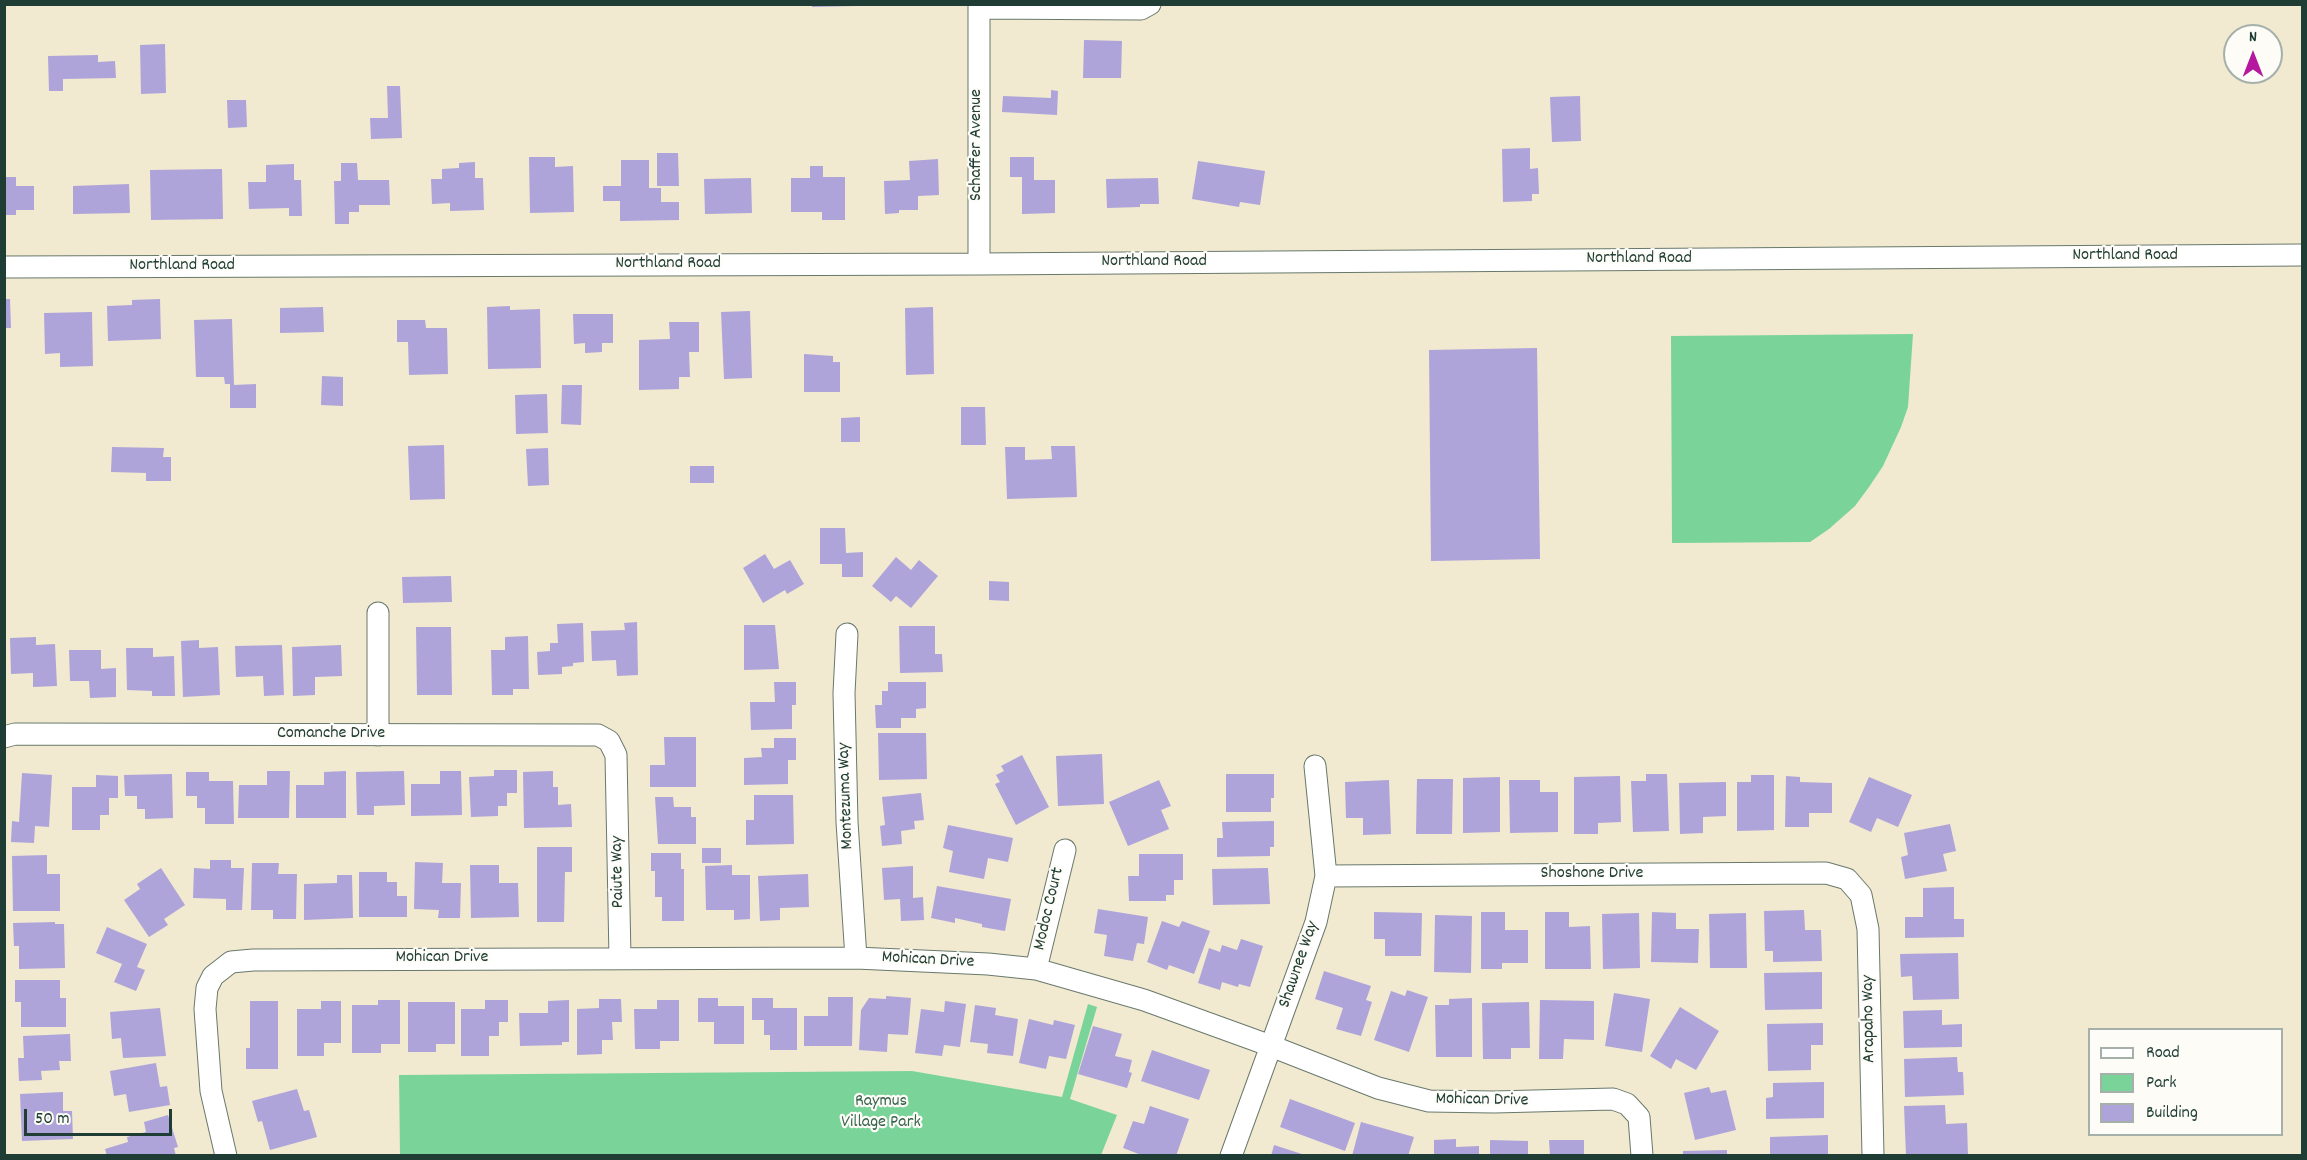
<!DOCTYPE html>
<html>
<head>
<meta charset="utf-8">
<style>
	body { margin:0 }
	#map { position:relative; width:2307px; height:1160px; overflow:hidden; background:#f1e9d0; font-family:Dekko,sans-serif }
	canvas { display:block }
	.frame { position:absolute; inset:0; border:6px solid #1f3d34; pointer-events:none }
	.legend { position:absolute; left:2088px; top:1028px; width:195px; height:108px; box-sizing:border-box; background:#fdfcf7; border:2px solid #a4b0a9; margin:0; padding:8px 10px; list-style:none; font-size:18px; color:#1f3d34 }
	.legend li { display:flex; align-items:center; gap:12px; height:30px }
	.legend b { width:30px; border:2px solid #a4b0a9 }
	.north { position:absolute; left:2223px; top:24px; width:60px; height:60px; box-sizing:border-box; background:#fdfcf7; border:2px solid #a4b0a9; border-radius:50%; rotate:0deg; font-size:16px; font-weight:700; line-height:24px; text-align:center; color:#1f3d34 }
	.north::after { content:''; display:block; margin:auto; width:21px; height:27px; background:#b5179e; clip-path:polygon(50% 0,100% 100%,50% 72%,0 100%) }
	.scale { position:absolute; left:24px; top:1109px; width:148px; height:27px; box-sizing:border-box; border:3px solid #1f3d34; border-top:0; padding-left:8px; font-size:18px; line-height:21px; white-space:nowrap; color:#1f3d34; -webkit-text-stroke:4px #fdfcf7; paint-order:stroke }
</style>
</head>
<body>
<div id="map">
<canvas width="2307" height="1160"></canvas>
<div class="frame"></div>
<ul class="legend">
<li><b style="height:8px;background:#fff"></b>Road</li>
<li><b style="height:16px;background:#7ad49a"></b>Park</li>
<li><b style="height:16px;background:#aea4da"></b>Building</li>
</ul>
<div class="north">N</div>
<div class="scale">50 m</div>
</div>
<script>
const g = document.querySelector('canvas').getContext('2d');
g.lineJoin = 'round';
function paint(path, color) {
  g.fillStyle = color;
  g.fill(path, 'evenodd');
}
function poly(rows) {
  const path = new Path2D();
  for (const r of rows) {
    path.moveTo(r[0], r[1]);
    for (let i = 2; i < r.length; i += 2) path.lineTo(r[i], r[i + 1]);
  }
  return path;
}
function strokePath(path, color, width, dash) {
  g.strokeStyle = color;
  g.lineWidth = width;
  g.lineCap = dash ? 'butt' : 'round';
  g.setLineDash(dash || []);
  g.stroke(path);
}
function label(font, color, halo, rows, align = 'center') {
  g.font = font + ' Dekko,sans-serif';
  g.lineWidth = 4.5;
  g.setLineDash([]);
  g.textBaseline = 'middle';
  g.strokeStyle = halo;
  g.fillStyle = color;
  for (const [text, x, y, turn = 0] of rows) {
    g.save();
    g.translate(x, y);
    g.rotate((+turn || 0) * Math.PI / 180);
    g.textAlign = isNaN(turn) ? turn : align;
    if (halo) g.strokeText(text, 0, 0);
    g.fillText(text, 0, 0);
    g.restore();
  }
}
paint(poly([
	[1913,334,1908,407,1901,427,1883,466,1869,487,1855,506,1829,529,1810,542,1672,543,1671,336],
	[1088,1004,1097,1007,1070,1099,1117,1115,1101,1155,400,1155,399,1075,912,1071,1062,1097]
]), '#7ad49a');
paint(poly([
	[812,4,855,4,855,6,812,7],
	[1084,40,1122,41,1121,78,1083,78],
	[165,44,166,93,141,94,140,45],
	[98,55,98,62,115,61,116,78,63,79,63,91,49,91,48,56],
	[387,86,400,86,402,138,371,139,370,118,388,118],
	[1051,90,1058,91,1057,115,1002,112,1003,96,1051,98],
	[1580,96,1581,141,1552,142,1550,97],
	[227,100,246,100,247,127,228,128],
	[1530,148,1530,169,1538,168,1539,194,1532,194,1532,201,1503,202,1502,149],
	[657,153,678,153,679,186,657,186],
	[529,157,555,157,555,167,573,166,574,212,530,213],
	[1010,157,1034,157,1034,180,1055,180,1055,213,1022,214,1022,177,1010,177],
	[938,159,939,195,918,196,918,210,899,210,899,213,885,214,884,181,910,180,909,161],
	[621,160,649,160,649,188,661,188,661,202,679,202,679,220,620,221,620,201,603,201,603,186,621,186],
	[1198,161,1265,171,1260,205,1240,202,1239,207,1192,199],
	[475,162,475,178,483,178,484,210,450,211,450,203,432,204,431,179,442,179,442,169,459,168,459,163],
	[341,163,357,163,358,180,389,180,390,205,359,205,359,212,349,212,349,224,335,224,334,181,341,181],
	[294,164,294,180,301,180,302,216,289,216,289,208,249,209,248,182,266,182,266,165],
	[810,166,823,166,823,177,845,177,845,220,822,220,822,212,791,212,791,178,810,178],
	[222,169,223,219,151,220,150,170],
	[4,177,16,177,16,186,34,186,34,210,16,210,16,215,4,215],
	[751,178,752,213,705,214,704,179],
	[1158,178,1159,204,1140,204,1140,207,1107,208,1106,179],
	[129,184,130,213,73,214,73,186],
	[4,299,10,299,11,328,4,328],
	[160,299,161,339,108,341,107,306,132,305,132,300],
	[510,306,510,310,540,309,541,368,488,369,487,307],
	[323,307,324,332,280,333,280,308],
	[933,307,934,374,906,375,905,308],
	[750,311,752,378,724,379,721,312],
	[92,312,93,366,60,367,60,353,45,354,44,313],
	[573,314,613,314,613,343,602,343,602,352,585,353,585,343,574,344],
	[232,319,234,385,256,384,256,408,230,408,230,384,225,384,224,377,196,377,194,320],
	[397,320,425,320,426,328,447,328,448,374,409,375,408,342,397,342],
	[669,322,699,322,699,352,689,352,690,377,679,377,679,389,639,390,639,340,670,339],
	[1537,348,1540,559,1431,561,1429,350],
	[804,354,833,356,833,362,840,362,840,392,804,392],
	[322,376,343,377,343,406,321,405],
	[562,385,582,385,581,425,561,424],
	[547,394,548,433,516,434,515,395],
	[961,407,985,407,986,445,961,445],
	[860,417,860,442,841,442,841,418],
	[444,445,445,499,410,500,408,446],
	[1051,446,1075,446,1077,497,1007,499,1005,447,1025,447,1025,460,1052,459],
	[112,447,164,448,163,457,171,457,171,481,146,481,146,473,111,472],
	[548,448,549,485,528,486,526,449],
	[690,466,714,466,714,483,690,483],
	[820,528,845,528,846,553,863,552,863,577,842,577,842,564,820,564],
	[765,554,774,569,790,560,804,584,787,594,785,590,763,603,743,568],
	[896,557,911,570,919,560,938,576,911,608,896,596,891,602,872,586],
	[451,576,452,602,403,603,402,577],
	[989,581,1009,582,1009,601,989,600],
	[637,622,638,675,617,676,616,660,592,661,591,631,625,630,624,623],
	[583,623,584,662,573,663,573,666,562,667,562,674,538,675,537,652,550,651,550,643,558,643,557,624],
	[744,625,775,625,779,669,744,670],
	[899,626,935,626,935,654,942,654,943,672,900,673],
	[416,627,451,627,452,695,417,695],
	[528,636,529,689,513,689,513,695,492,695,491,650,505,650,505,637],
	[36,637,36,645,55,644,57,686,33,687,33,673,11,674,10,638],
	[199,640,199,648,218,647,220,695,183,697,181,641],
	[282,645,284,695,264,696,263,676,236,677,235,646],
	[341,645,342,676,315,677,315,695,293,696,292,647],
	[126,648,153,648,153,657,174,656,175,696,152,696,152,691,127,690],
	[69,650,101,650,101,669,116,668,116,697,90,698,89,681,70,681],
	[774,682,796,682,796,705,792,705,792,729,751,730,750,702,775,702],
	[888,682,926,682,926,708,916,709,916,718,901,718,901,728,876,728,875,705,882,705,882,691,888,691],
	[878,733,926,733,927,779,879,780],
	[664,737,696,737,696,787,650,787,650,765,665,765],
	[774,738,796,738,796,760,788,760,788,784,744,785,744,758,762,757,761,748,774,748],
	[1102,754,1104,804,1058,806,1056,756],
	[1022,755,1049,807,1016,825,995,784,1000,782,996,775,1004,771,1001,766],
	[494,770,517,770,517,793,507,793,507,806,498,806,498,816,471,817,469,777,494,776],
	[267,771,290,771,289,818,238,818,239,785,267,785],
	[346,771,346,818,296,818,296,785,324,785,324,772],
	[404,771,405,805,374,806,374,815,357,815,356,772],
	[440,771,461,771,462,815,411,816,411,784,440,784],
	[553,771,553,787,558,787,558,805,571,804,572,827,524,828,523,772],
	[186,772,209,772,209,781,233,781,234,824,205,824,205,808,197,808,197,796,186,796],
	[22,773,52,775,49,827,35,826,34,843,11,842,12,821,19,822],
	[172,774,173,818,145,819,145,809,137,809,137,796,125,796,124,775],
	[1226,774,1274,774,1274,798,1271,798,1271,812,1226,812],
	[1646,774,1667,774,1669,831,1633,832,1631,781,1646,781],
	[96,775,118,776,118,798,109,798,109,815,100,815,100,830,72,830,72,787,96,787],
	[1751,775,1774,775,1774,830,1737,831,1737,782,1751,782],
	[1620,776,1621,822,1598,823,1598,834,1574,834,1574,777],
	[1786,776,1800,777,1800,782,1832,783,1832,813,1809,813,1809,827,1785,827],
	[1500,777,1500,832,1463,833,1463,778],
	[1869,777,1912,795,1898,827,1877,818,1871,832,1849,822],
	[1417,779,1453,779,1452,834,1416,834],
	[1159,780,1171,806,1161,810,1169,829,1128,846,1109,802],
	[1389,780,1391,834,1363,835,1363,818,1346,818,1345,782],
	[1509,780,1540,780,1540,792,1558,792,1558,832,1510,833],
	[1726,782,1726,816,1703,817,1703,833,1680,834,1679,783],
	[921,793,924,820,914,821,915,829,901,831,902,844,882,846,880,826,885,825,882,797],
	[754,795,793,795,794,844,746,845,746,820,754,820],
	[655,797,673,797,674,807,691,807,691,817,696,817,696,844,658,844],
	[1274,821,1274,847,1270,847,1270,856,1217,857,1217,838,1223,838,1222,822],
	[1950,824,1956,851,1943,854,1947,871,1905,879,1901,857,1908,855,1904,833],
	[948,825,1013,838,1008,862,988,858,984,879,949,872,953,851,943,848],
	[537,847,572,847,572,872,565,872,564,922,537,922],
	[702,848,721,848,721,863,702,863],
	[651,853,681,853,681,869,684,869,684,921,662,921,662,897,655,897,655,871,651,871],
	[1139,854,1183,854,1183,880,1174,880,1174,895,1166,895,1166,901,1129,901,1128,876,1139,876],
	[47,855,47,874,60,874,60,911,13,911,12,856],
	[210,860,231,860,231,868,244,868,242,910,226,910,226,899,193,898,194,868,210,869],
	[415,862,443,863,442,883,461,883,460,918,438,918,439,910,414,909],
	[252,863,279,863,278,874,297,874,296,919,273,919,273,910,251,910],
	[470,865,499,865,499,883,518,883,519,917,471,918],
	[732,865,732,875,750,875,750,919,734,920,734,910,706,910,705,866],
	[913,866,913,898,923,897,924,920,901,921,900,899,884,900,882,868],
	[161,868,185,905,164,919,168,925,149,937,124,900,140,889,137,884],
	[1268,868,1270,904,1213,905,1212,869],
	[359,872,387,872,387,882,397,882,397,896,407,896,407,917,359,917],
	[808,874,809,907,780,908,780,920,760,921,758,876],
	[337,875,352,875,353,918,304,920,304,884,337,883],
	[937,886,1011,899,1005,931,982,927,982,924,955,918,955,923,931,918],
	[1954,887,1954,919,1964,919,1964,937,1905,938,1905,917,1923,917,1923,888],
	[1098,909,1148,917,1144,944,1137,943,1133,961,1104,956,1107,935,1094,933],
	[1804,910,1805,930,1821,930,1822,961,1773,962,1773,951,1765,951,1764,911],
	[1374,912,1422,913,1421,956,1385,956,1385,939,1374,939],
	[1481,912,1505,912,1505,930,1528,930,1528,963,1502,963,1502,969,1481,969],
	[1545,912,1569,912,1569,927,1590,926,1591,969,1545,969],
	[1652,912,1676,913,1676,929,1699,929,1698,963,1651,962],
	[1639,913,1640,968,1603,969,1602,914],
	[1746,913,1747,968,1710,968,1709,914],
	[1435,915,1472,916,1471,973,1434,972],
	[1162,921,1179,927,1182,921,1210,931,1194,974,1169,965,1167,970,1147,962],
	[55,922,55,924,64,924,65,968,19,969,19,946,14,946,13,923],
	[107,927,147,944,137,967,145,970,136,991,114,982,122,964,96,953],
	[1241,939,1263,946,1250,987,1239,984,1238,987,1222,982,1220,990,1198,983,1209,948,1220,952,1222,945,1237,950],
	[1958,953,1959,999,1913,1000,1912,976,1901,977,1900,954],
	[1324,971,1371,986,1366,1000,1372,1002,1361,1036,1336,1029,1343,1008,1315,999],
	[1822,972,1822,1009,1765,1010,1764,973],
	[15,980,60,980,60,998,66,998,66,1027,21,1027,21,1002,15,1002],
	[1407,990,1428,997,1409,1052,1374,1040,1391,991,1405,996],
	[1614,993,1650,999,1642,1052,1605,1046],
	[886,996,911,998,908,1035,888,1034,887,1052,859,1050,861,1010,869,998,886,999],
	[828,997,853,997,852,1046,804,1046,804,1016,828,1016],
	[698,998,718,998,718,1006,744,1006,744,1044,714,1044,714,1022,698,1022],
	[752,998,773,998,773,1008,797,1008,797,1050,770,1050,770,1035,764,1035,764,1020,752,1020],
	[1472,998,1472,1057,1436,1057,1435,1005,1449,1005,1449,999],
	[599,999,621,999,622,1022,612,1022,613,1040,602,1040,602,1054,577,1055,577,1009,599,1008],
	[378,1000,400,1000,400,1044,381,1044,381,1053,352,1053,352,1005,378,1005],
	[485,1000,508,1000,508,1022,499,1022,499,1036,489,1036,489,1056,461,1056,461,1009,485,1009],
	[569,1000,569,1042,562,1042,562,1045,520,1046,519,1013,548,1013,548,1001],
	[657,1000,679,1000,679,1041,660,1041,660,1049,635,1049,634,1009,657,1009],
	[1540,1000,1594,1001,1594,1040,1564,1039,1563,1059,1539,1059],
	[250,1001,278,1001,278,1069,246,1069,246,1048,250,1048],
	[321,1001,341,1001,341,1043,324,1043,324,1056,297,1056,297,1009,321,1009],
	[945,1001,966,1004,960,1047,944,1045,942,1056,915,1053,921,1009,944,1012],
	[408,1002,455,1002,455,1044,436,1044,436,1052,408,1052],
	[1529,1002,1530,1048,1511,1048,1511,1059,1483,1059,1482,1003],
	[975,1005,996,1008,995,1015,1018,1019,1013,1056,987,1053,988,1044,970,1042],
	[1680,1007,1719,1031,1696,1070,1676,1059,1671,1069,1650,1056],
	[160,1008,166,1056,123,1058,121,1038,112,1039,110,1012],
	[1942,1010,1942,1025,1962,1024,1962,1047,1904,1048,1903,1011],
	[1029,1019,1053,1025,1054,1020,1075,1025,1066,1059,1049,1056,1046,1069,1019,1063],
	[1823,1023,1823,1045,1811,1045,1811,1070,1768,1071,1767,1024],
	[1093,1026,1122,1034,1115,1056,1132,1060,1129,1072,1132,1073,1127,1088,1078,1074],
	[70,1034,71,1061,59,1061,60,1070,41,1071,42,1080,19,1081,18,1058,24,1058,23,1036],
	[1152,1050,1210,1070,1199,1100,1141,1081],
	[1957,1057,1958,1072,1963,1072,1964,1095,1905,1097,1904,1059],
	[156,1063,160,1087,167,1086,170,1105,129,1112,126,1094,114,1096,110,1071],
	[1824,1082,1824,1118,1766,1119,1766,1098,1773,1097,1773,1083],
	[1709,1087,1711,1093,1726,1090,1736,1130,1695,1140,1684,1093],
	[297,1089,304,1111,309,1110,317,1137,270,1150,262,1121,258,1122,252,1101],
	[63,1092,63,1111,72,1111,73,1139,22,1141,20,1094],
	[1290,1099,1355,1123,1345,1151,1280,1127],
	[1945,1105,1946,1124,1967,1123,1968,1156,1906,1156,1904,1106],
	[1150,1106,1189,1119,1176,1156,1144,1156,1123,1148,1133,1121,1144,1124],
	[168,1115,178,1147,174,1148,176,1156,107,1156,105,1149,128,1142,127,1137,146,1132,144,1122],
	[1361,1122,1414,1137,1408,1156,1352,1156],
	[1828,1135,1828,1156,1770,1156,1770,1137],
	[1456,1139,1456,1147,1479,1146,1479,1156,1434,1156,1434,1140],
	[1490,1140,1528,1141,1528,1156,1490,1156],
	[1549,1140,1584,1140,1584,1156,1550,1156],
	[1274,1145,1305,1155,1304,1156,1271,1156],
	[1727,1150,1727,1156,1683,1156,1683,1151]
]), '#aea4da');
const minor = poly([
	[979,4,979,264],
	[979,8,1141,9,1150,4],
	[4,267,979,264,2302,255],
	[378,613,378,735],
	[847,634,844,693,847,822,856,958],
	[4,737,15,734,598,735,609,741,616,755,620,958],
	[1326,876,1826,873,1847,879,1861,895,1868,929,1873,1156],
	[1036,969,1065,850],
	[226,1156,211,1091,205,1009,207,988,213,976,231,962,253,960,856,958,988,964,1036,969,1144,1000,1271,1046,1378,1088,1429,1101,1494,1102,1613,1099,1627,1104,1639,1117,1642,1156],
	[1231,1156,1316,922,1326,876,1315,766]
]);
strokePath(minor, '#68796b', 23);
strokePath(minor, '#fff', 21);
label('18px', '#1f3d34', '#fdfcf7', [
	["Schaffer Avenue",978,145,-90],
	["Northland Road",2125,257],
	["Northland Road",1639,260],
	["Northland Road",1154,263],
	["Northland Road",668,265],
	["Northland Road",182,267],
	["Comanche Drive",331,735],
	["Montezuma Way",847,796,-92],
	["Paiute Way",619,872,-91],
	["Shoshone Drive",1592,875],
	["Modoc Court",1050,909,-77],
	["Mohican Drive",442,959],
	["Mohican Drive",928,961,3],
	["Shawnee Way",1300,965,-71],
	["Arapaho Way",1870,1019,-91],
	["Mohican Drive",1482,1101,1]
]);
label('18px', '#36634e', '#fdfcf7', [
	["Raymus",881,1103],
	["Village Park",881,1124]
]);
</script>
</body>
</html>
